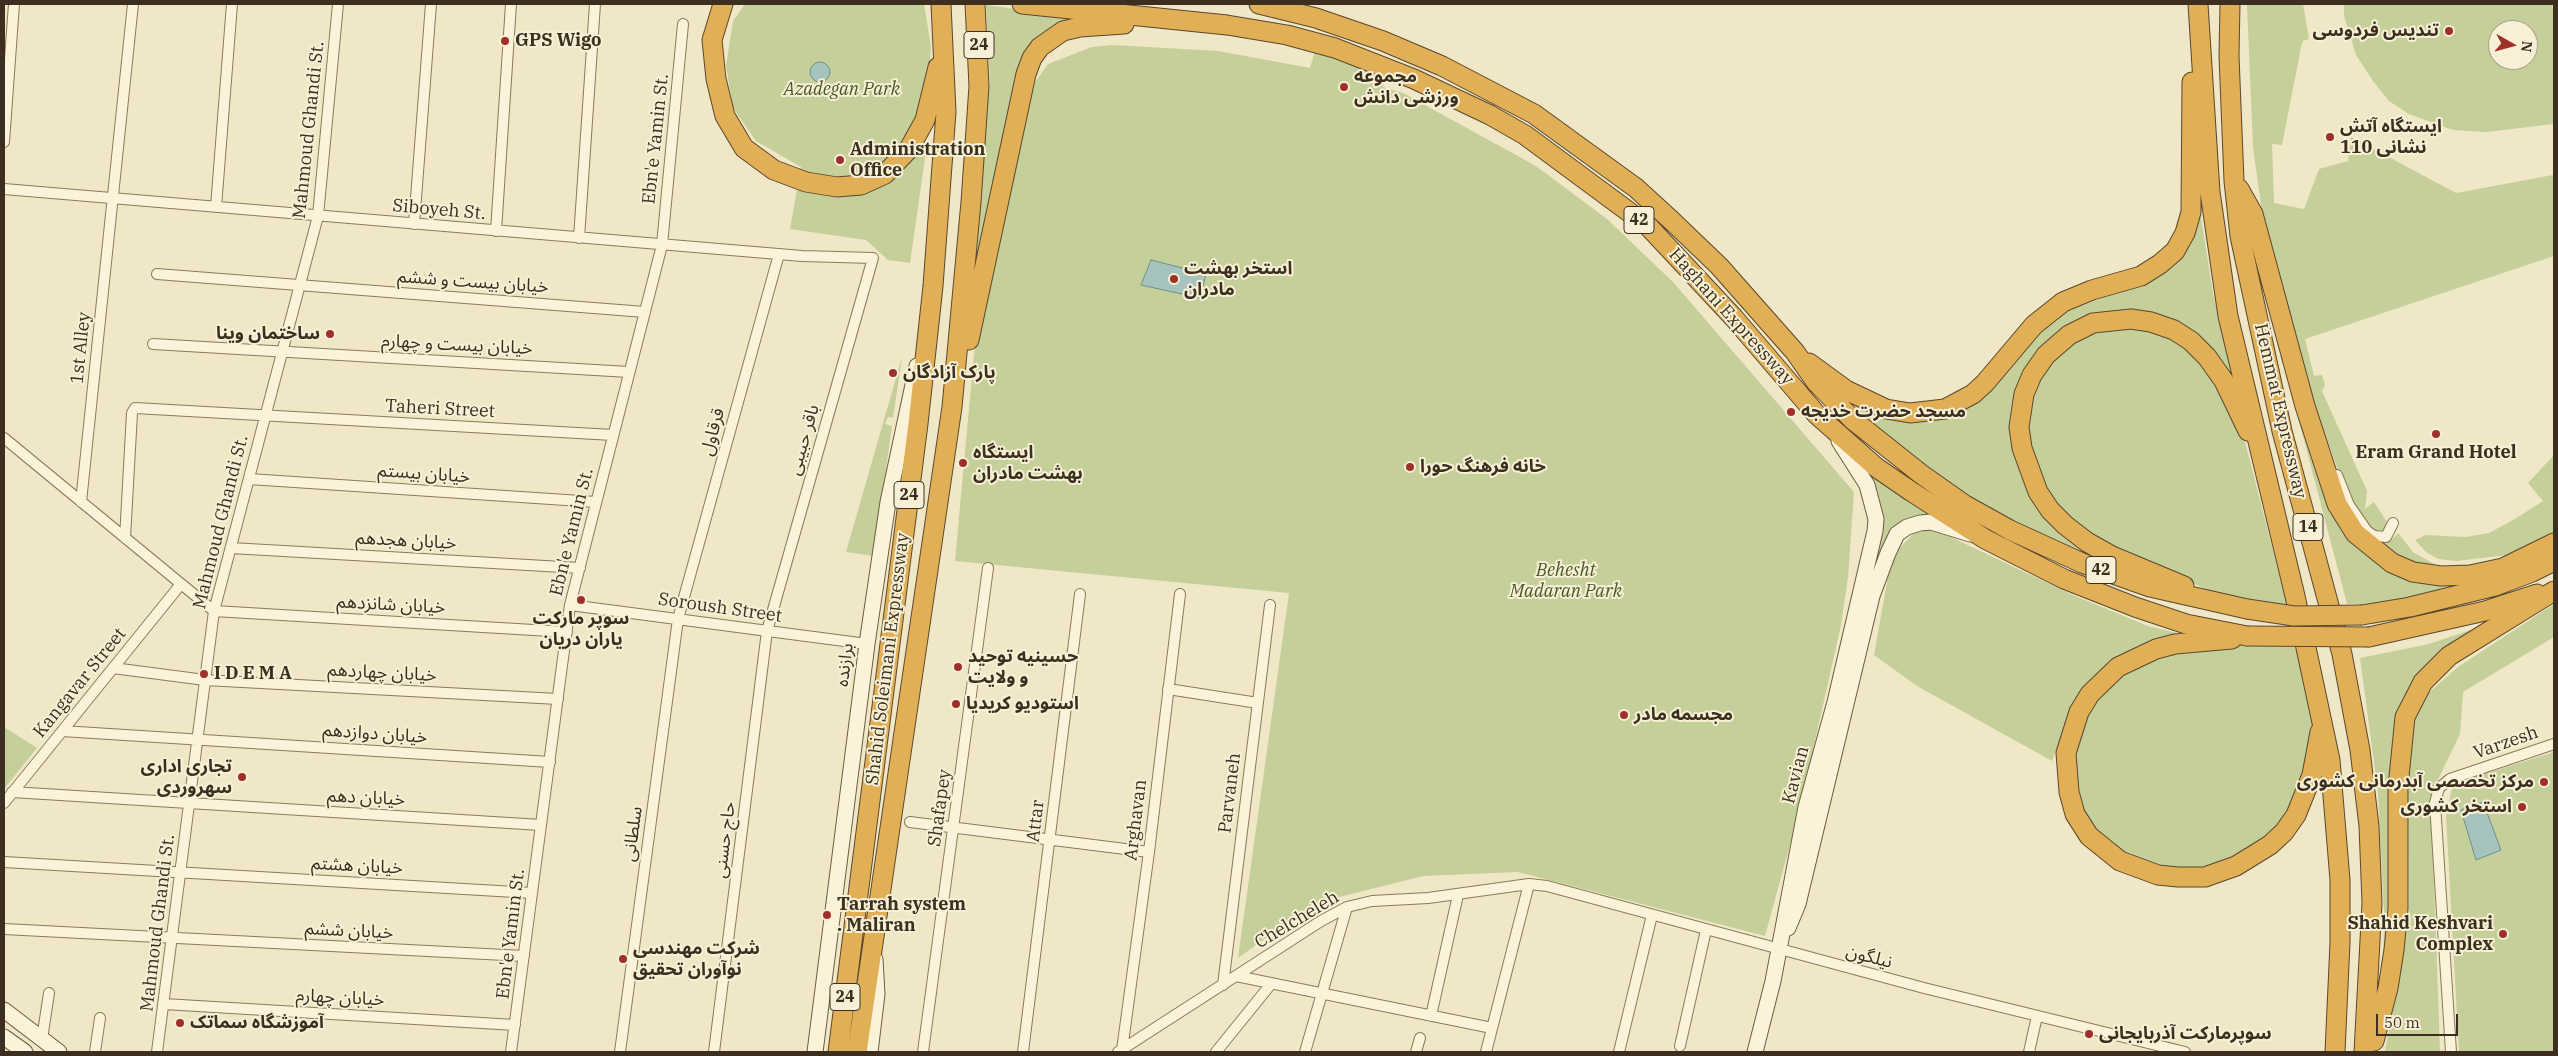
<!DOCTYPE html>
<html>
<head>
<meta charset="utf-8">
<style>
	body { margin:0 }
	#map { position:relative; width:2558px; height:1056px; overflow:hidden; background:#f0e7c6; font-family:"IBM Plex Serif",serif }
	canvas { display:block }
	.frame { position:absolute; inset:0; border:5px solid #3c2f1f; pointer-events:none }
	.north { position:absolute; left:2488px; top:20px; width:50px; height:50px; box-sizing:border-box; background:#f7f0d6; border:1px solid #aca38d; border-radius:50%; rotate:97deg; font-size:14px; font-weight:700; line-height:20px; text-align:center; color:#3c2f1f }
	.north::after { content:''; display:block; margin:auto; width:18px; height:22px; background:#9d3129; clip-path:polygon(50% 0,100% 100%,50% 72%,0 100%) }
	.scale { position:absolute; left:2376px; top:1014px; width:82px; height:22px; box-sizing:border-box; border:2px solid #3c2f1f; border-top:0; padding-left:6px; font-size:15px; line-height:18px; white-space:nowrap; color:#3c2f1f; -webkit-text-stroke:4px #f7f0d6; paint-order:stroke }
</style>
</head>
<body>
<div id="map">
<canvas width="2558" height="1056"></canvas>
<div class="frame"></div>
<div class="north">N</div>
<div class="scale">50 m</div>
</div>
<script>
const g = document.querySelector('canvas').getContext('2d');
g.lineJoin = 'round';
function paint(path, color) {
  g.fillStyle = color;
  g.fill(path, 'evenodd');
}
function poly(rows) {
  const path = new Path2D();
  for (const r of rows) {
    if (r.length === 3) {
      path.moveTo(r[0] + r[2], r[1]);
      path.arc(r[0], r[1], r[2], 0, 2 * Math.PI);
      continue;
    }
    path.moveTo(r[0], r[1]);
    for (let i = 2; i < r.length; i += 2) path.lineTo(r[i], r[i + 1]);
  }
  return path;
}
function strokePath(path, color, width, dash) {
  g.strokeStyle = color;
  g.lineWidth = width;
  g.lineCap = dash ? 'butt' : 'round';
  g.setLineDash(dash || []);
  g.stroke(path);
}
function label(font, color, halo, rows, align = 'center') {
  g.font = font + ' "IBM Plex Serif","Noto Sans Arabic",serif';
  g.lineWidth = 4;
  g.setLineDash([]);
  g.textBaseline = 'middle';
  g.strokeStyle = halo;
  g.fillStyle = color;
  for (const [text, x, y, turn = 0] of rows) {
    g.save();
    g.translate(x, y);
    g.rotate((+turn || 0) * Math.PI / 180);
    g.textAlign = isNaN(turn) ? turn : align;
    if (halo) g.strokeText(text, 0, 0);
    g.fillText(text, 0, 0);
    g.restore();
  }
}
paint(poly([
	[745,4,924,4,931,47,925,158,910,263,888,260,866,240,790,229,801,167,756,141,733,108,726,66,733,21],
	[2247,4,2303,4,2309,39,2303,41,2301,47,2282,145,2272,144,2274,203,2304,209,2319,169,2348,161,2351,137,2456,193,2553,175,2554,256,2305,339,2314,376,2322,375,2325,385,2322,391,2367,491,2365,509,2374,502,2387,522,2385,529,2379,532,2374,531,2358,514,2340,475,2305,380,2266,241,2253,147],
	[2344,4,2552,4,2554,13,2554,124,2486,132,2453,130,2409,114,2389,101,2373,81,2356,55,2344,16],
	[2498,30,2528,30,2528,60,2498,60],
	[986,5,1107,21,1043,38,977,283,970,273,990,83],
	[1112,45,1218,51,1310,68,1315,51,1384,78,1383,87,1403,93,1536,166,1607,219,1673,282,1854,492,1848,577,1841,625,1800,808,1765,936,1518,872,1423,876,1315,903,1238,958,1289,593,955,561,974,354,989,270,1026,95,1048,64,1092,47],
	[2200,211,2213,293,2242,415,2192,336,2103,315,2019,390,2030,488,2154,581,2093,561,1991,512,1909,455,1854,408,1818,372,1842,392,1949,415,2042,328,2066,312,2143,282],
	[2272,318,2308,422,2372,555,2497,578,2360,609,2359,604,2347,604],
	[2120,324,2168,332,2206,361,2244,438,2288,609,2218,594,2103,546,2049,498,2026,443,2036,379,2076,336],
	[902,357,893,418,888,417,885,424,892,426,874,556,846,552],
	[2554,455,2554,534,2535,545,2508,555,2456,561,2438,559,2426,552,2415,540,2426,535,2466,537,2489,533,2515,519,2543,501,2528,483],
	[1857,462,1936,514,1908,522,1870,592,1879,543],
	[1930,530,1951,537,2075,596,2148,626,2185,635,2147,643,2111,659,2082,694,2069,716,2052,761,1917,686,1874,655,1889,571,1899,549,1914,533],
	[2398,533,2414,553,2438,566,2430,572,2382,552,2377,542,2390,541],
	[2554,604,2554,637,2463,692,2460,734,2431,794,2440,1052,2385,1052,2409,915,2408,737,2425,696,2458,667],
	[2500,620,2413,687,2392,868,2383,986,2384,912,2378,792,2360,658,2429,644],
	[2245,644,2300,646,2312,718,2312,757,2280,828,2225,866,2173,873,2108,848,2083,817,2073,777,2073,758,2086,710,2109,680,2177,647],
	[4,727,37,748,4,789],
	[2554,752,2554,1052,2459,1052,2446,816,2453,784]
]), '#c4cf99');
const water = poly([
	[820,72,10],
	[1151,260,1206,274,1200,298,1141,285,1151,260],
	[2483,802,2501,850,2476,860,2461,810,2483,802]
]);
paint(water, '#a7c3bd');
strokePath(water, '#6d928c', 1);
const street = poly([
	[4,142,14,4],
	[4,189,802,256,873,258,767,631,714,1052],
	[216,207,232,4],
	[414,224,431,4],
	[496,231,511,4],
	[579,238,595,4],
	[157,274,645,312],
	[153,344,629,372],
	[4,438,214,611],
	[2337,475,2349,505,2367,531,2374,536,2386,537,2393,523],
	[249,479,596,502],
	[81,502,133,4],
	[125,538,132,413,135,408,613,435],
	[231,548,580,568],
	[570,605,867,644],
	[214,611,567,632],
	[113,668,205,680,558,699],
	[1168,689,1258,703],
	[62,731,550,762],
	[12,792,541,825],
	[4,803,181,584],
	[910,822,1149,852],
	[4,862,532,893],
	[4,929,524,956],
	[1236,976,1492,1028],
	[1223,985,1270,605],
	[164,1004,515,1025],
	[1431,1016,1458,895],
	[42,1039,49,993],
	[1680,1046,1706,930],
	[1122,1050,1149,852,1180,594],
	[95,1052,100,1018],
	[157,1052,214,611,318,216,338,4],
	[511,1052,570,605,662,245,683,24],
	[620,1052,678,619,779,254],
	[923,1052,988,568],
	[1023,1052,1080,594],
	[1118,1052,1321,921,1347,907,1372,901,1428,898,1529,884,1547,886,1924,988,2185,1052],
	[1216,1052,1271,984],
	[1305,1052,1347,907],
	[1416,1052,1420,1038],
	[1486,1052,1529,884],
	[1619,1052,1652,915],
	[2029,1052,2037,1016],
	[2451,1052,2435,803,2439,788,2450,779,2554,744]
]);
const secondary = poly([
	[1788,928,1798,904,1872,596,1888,553,1897,534,1907,527,1920,523,1931,522,1970,534],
	[4,1010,59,1052],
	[4,1037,25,1052],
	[815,1052,867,644,888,502,917,366],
	[870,1052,877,994,875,959],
	[1755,1052,1773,981,1806,807,1835,702,1875,531,1876,519,1867,485,1839,441]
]);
const highway = poly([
	[723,4,712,40,716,79,725,116,744,148,774,170,806,182,837,187,861,185,885,174,909,149,925,120,938,67],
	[1022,4,1227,25,1287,35,1335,48,1414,79,1490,115,1525,135,1648,226,1734,318,1817,415,1877,468,1912,492,1985,539,2064,579,2135,607,2186,624,2247,636],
	[1259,4,1316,18,1383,41,1442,66,1534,114,1636,188,1671,220,1719,266,1795,352,1816,382,1853,420,1921,474,1965,505,2010,530,2082,563,2150,587,2247,609],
	[2198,4,2210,192,2228,316,2295,596,2330,760,2340,880,2340,943,2335,1052],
	[2230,4,2229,56,2234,181,2240,236,2282,431,2342,654,2360,750,2369,826,2372,903,2364,1052],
	[2239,189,2253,214,2305,406,2337,504,2355,533,2392,563,2413,572,2441,576,2470,575,2503,568,2554,543],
	[969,340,1026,74,1032,58,1040,47,1063,31,1080,27,1124,24],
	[1809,363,1846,390,1886,409,1910,413,1945,409,1973,394,1985,383,2034,325,2063,302,2092,290,2141,276,2160,264,2175,251,2185,233,2191,212,2192,82],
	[2184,586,2112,556,2087,542,2065,525,2050,510,2038,492,2022,448,2019,427,2024,394,2032,375,2046,355,2069,335,2093,323,2131,319,2151,322,2174,330,2191,341,2207,357,2224,381,2248,431],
	[2362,615,2410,607,2495,586,2532,572,2554,561],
	[2369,637,2485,611,2537,594],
	[2232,639,2175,644,2156,649,2118,667,2090,694,2079,712,2066,753,2069,792,2075,814,2089,836,2120,861,2158,875,2178,877,2205,877,2236,866,2270,845,2284,832,2296,815,2312,775,2320,732],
	[2374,1041,2388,988,2394,950,2398,909,2398,787,2405,717,2423,682,2449,656,2554,591],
	[838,1052,918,424,933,286,946,112,941,4],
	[857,1052,952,407,971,202,979,86,975,4]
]);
strokePath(street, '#8c795b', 12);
strokePath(secondary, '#6e5a3e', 17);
strokePath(highway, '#5a472f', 21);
strokePath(street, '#faf3da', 10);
strokePath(secondary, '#faf3da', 15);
strokePath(highway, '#e1af55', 19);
const highwayBridge = poly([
	[2247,609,2294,616,2362,615],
	[2247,636,2369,637]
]);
strokePath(highwayBridge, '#5a472f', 21, []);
strokePath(highwayBridge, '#e1af55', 19);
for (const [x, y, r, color] of [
	[2449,31,5,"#9d3129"],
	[505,41,5,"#9d3129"],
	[1344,87,5,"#9d3129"],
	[2330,137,5,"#9d3129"],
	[840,160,5,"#9d3129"],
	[1174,279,5,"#9d3129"],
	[330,334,5,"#9d3129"],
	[893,373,5,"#9d3129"],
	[1791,412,5,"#9d3129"],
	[2436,434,5,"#9d3129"],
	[963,463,5,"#9d3129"],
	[1410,467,5,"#9d3129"],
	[581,600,5,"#9d3129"],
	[958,667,5,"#9d3129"],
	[204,674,5,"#9d3129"],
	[956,704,5,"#9d3129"],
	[1624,715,5,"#9d3129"],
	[242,777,5,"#9d3129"],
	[2544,782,5,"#9d3129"],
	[2522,807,5,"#9d3129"],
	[827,915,5,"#9d3129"],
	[2503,934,5,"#9d3129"],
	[623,959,5,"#9d3129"],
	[180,1023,5,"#9d3129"],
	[2089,1034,5,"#9d3129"]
]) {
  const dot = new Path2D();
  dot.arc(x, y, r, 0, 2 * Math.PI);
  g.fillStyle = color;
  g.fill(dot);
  strokePath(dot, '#f7f0d6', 2);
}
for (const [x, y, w] of [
	[979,45,30],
	[1639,220,30],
	[909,495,30],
	[2308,527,30],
	[2101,570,30],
	[845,997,30]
]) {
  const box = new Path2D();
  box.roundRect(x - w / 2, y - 13.5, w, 27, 4);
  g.fillStyle = '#f7f0d6';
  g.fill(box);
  strokePath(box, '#3c2f1f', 1);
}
label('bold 16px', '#3c2f1f', null, [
	["24",979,45],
	["42",1639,220],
	["24",909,495],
	["14",2308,527],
	["42",2101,570],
	["24",845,997]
]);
label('bold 18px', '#3c2f1f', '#f7f0d6', [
	["تندیس فردوسی",2439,31,"right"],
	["GPS Wigo",515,41],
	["مجموعه",1354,77],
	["ورزشی دانش",1354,98],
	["ایستگاه آتش",2340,127],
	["نشانی 110",2340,148],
	["Administration",850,150],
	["Office",850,171],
	["استخر بهشت",1184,269],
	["مادران",1184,290],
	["ساختمان وینا",320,334,"right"],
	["پارک آزادگان",903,373],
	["مسجد حضرت خدیجه",1801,412],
	["ایستگاه",973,453],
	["بهشت مادران",973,474],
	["Eram Grand Hotel",2436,453,"center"],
	["خانه فرهنگ حورا",1420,467],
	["سوپر مارکت",581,619,"center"],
	["یاران دریان",581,640,"center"],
	["حسینیه توحید",968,657],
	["و ولایت",968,678],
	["I D E M A",214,674],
	["استودیو کریدیا",966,704],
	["مجسمه مادر",1634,715],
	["تجاری اداری",232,767,"right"],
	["سهروردی",232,788,"right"],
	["مرکز تخصصی آبدرمانی کشوری",2534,782,"right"],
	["استخر کشوری",2512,807,"right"],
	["Tarrah system",837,905],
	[". Maliran",837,926],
	["Shahid Keshvari",2493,924,"right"],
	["Complex",2493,945,"right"],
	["شرکت مهندسی",633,949],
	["نوآوران تحقیق",633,970],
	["آموزشگاه سماتک",190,1023],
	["سوپرمارکت آذربایجانی",2099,1034]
], 'left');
label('italic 18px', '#475925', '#f7f0d6', [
	["Azadegan Park",842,90],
	["Behesht",1566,571],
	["Madaran Park",1566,592]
]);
label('18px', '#3c2f1f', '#f7f0d6', [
	["Mahmoud Ghandi St.",309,130,-84],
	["Ebn'e Yamin St.",656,139,-84],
	["Siboyeh St.",439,210,5],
	["خیابان بیست و ششم",473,282,4],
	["Haghani Expressway",1731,317,48],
	["خیابان بیست و چهارم",457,345,3],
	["1st Alley",81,348,-84],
	["Taheri Street",440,409,3],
	["Hemmat Expressway",2280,411,77],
	["قرقاول",713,432,-75],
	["باقر حبیبی",804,440,-74],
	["خیابان بیستم",424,474,4],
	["Mahmoud Ghandi St.",221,522,-76],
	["Ebn'e Yamin St.",572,532,-76],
	["خیابان هجدهم",406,541,3],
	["خیابان شانزدهم",391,605,3],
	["Soroush Street",720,608,8],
	["Shahid Soleimani Expressway",888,659,-83],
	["برازنده",845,665,-83],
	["خیابان چهاردهم",382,673,3],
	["Kangavar Street",80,683,-51],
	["خیابان دوازدهم",375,734,4],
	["Varzesh",2506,743,-19],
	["Kavian",1796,775,-75],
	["Parvaneh",1230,793,-83],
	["خیابان دهم",366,798,3],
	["Shafapey",940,808,-82],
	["Arghavan",1136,820,-83],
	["Attar",1036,821,-83],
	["سلطانی",633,834,-82],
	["حاج حسنی",725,840,-83],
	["خیابان هشتم",357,866,3],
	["Chelcheleh",1297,920,-31],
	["Mahmoud Ghandi St.",158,923,-83],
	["خیابان ششم",349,931,3],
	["Ebn'e Yamin St.",511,934,-83],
	["نیلگون",1869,957,15],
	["خیابان چهارم",340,998,3]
]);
</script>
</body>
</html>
